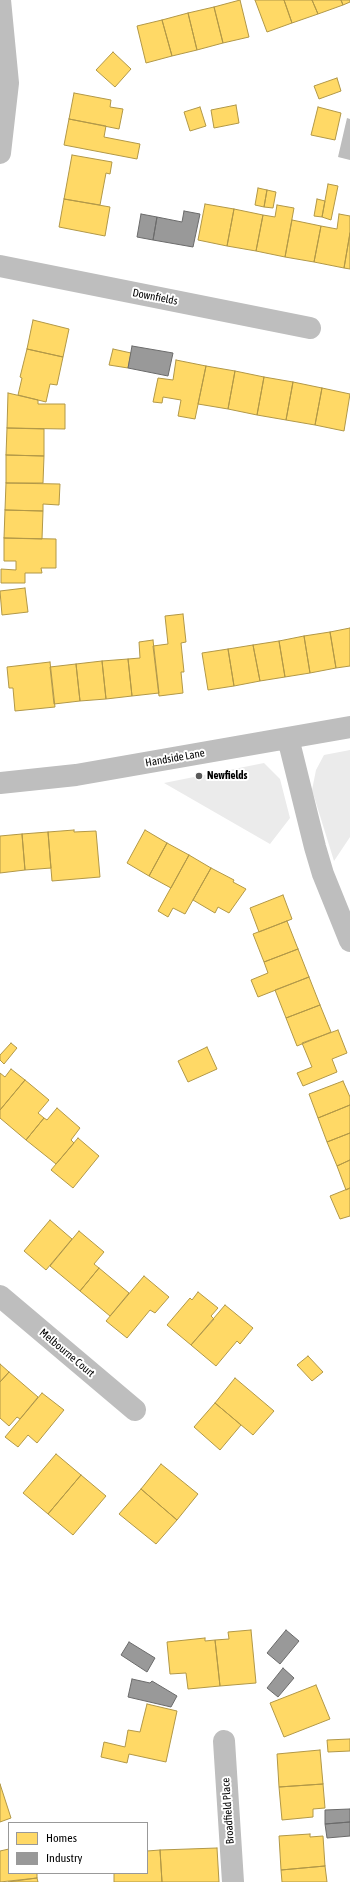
<!DOCTYPE html>
<html>
<head>
<meta charset="utf-8">
<style>
	body { margin:0 }
	#map { position:relative; width:350px; height:1882px; overflow:hidden; background:#fff; font-family:"Asap Condensed",sans-serif }
	canvas { display:block }
	.legend { position:absolute; left:8px; top:1822px; width:140px; height:52px; box-sizing:border-box; background:#fff; border:1px solid #999; margin:0; padding:5px 7px; list-style:none; font-size:12px; color:#000 }
	.legend li { display:flex; align-items:center; gap:8px; height:20px }
	.legend b { width:20px; border:1px solid #999 }
</style>
</head>
<body>
<div id="map">
<canvas width="350" height="1882"></canvas>
<ul class="legend">
<li><b style="height:11px;background:#ffd966"></b>Homes</li>
<li><b style="height:11px;background:#999"></b>Industry</li>
</ul>
</div>
<script>
const g = document.querySelector('canvas').getContext('2d');
g.lineJoin = 'round';
function paint(path, color) {
  g.fillStyle = color;
  g.fill(path, 'evenodd');
}
function poly(rows) {
  const path = new Path2D();
  for (const r of rows) {
    path.moveTo(r[0], r[1]);
    for (let i = 2; i < r.length; i += 2) path.lineTo(r[i], r[i + 1]);
  }
  return path;
}
function strokePath(path, color, width, dash) {
  g.strokeStyle = color;
  g.lineWidth = width;
  g.lineCap = dash ? 'butt' : 'round';
  g.setLineDash(dash || []);
  g.stroke(path);
}
function label(font, color, halo, rows, align = 'center') {
  g.font = font + ' "Asap Condensed",sans-serif';
  g.lineWidth = 4;
  g.setLineDash([]);
  g.textBaseline = 'middle';
  g.strokeStyle = halo;
  g.fillStyle = color;
  for (const [text, x, y, turn = 0] of rows) {
    g.save();
    g.translate(x, y);
    g.rotate((+turn || 0) * Math.PI / 180);
    g.textAlign = isNaN(turn) ? turn : align;
    if (halo) g.strokeText(text, 0, 0);
    g.fillText(text, 0, 0);
    g.restore();
  }
}
paint(poly([
	[350,750,350,837,334,861,312,790,316,770,324,755],
	[264,763,280,779,290,818,270,844,164,783]
]), '#ebebeb');
paint(poly([
	[347,118,350,119,350,160,338,157]
]), '#bdbdbd');
const homes = poly([
	[240,0,249,37,223,43,214,7,240,0],
	[255,0,284,0,292,23,267,32,255,0],
	[284,0,312,0,318,14,292,23,284,0],
	[312,0,341,0,343,5,318,14,312,0],
	[341,0,350,0,350,2,343,5,341,0],
	[214,7,223,43,197,50,188,13,214,7],
	[188,13,197,50,172,56,162,20,188,13],
	[162,20,172,56,146,63,137,26,162,20],
	[113,52,131,69,115,87,96,70,113,52],
	[337,78,341,91,319,99,314,86,337,78],
	[74,93,111,100,110,107,123,109,119,129,69,119,74,93],
	[236,105,239,123,214,128,211,110,236,105],
	[200,107,206,126,190,131,184,112,200,107],
	[318,107,341,113,335,140,311,135,318,107],
	[69,119,106,126,104,137,140,144,137,159,64,145,69,119],
	[72,155,112,162,110,174,106,173,100,205,64,199,72,155],
	[328,184,338,186,331,220,322,217,328,184],
	[258,188,267,190,264,207,255,205,258,188],
	[267,190,276,192,273,208,264,207,267,190],
	[64,199,110,207,105,236,59,227,64,199],
	[317,199,325,201,322,217,314,216,317,199],
	[205,204,234,209,227,246,198,240,205,204],
	[277,205,294,208,285,257,256,251,263,215,275,217,277,205],
	[234,209,263,215,256,251,227,246,234,209],
	[339,214,350,216,350,233,344,268,314,262,321,226,337,229,339,214],
	[292,220,321,226,314,262,285,257,292,220],
	[350,233,350,269,344,268,350,233],
	[33,320,69,329,63,357,27,349,33,320],
	[27,349,63,357,57,385,50,384,46,402,18,395,22,378,20,377,27,349],
	[113,349,131,353,128,368,109,365,113,349],
	[176,360,206,366,195,419,178,416,181,400,163,397,162,403,153,402,158,378,173,380,176,360],
	[206,366,235,371,228,409,198,404,206,366],
	[235,371,264,377,257,415,228,409,235,371],
	[264,377,293,382,286,420,257,415,264,377],
	[293,382,322,388,315,425,286,420,293,382],
	[322,388,350,394,344,431,315,425,322,388],
	[8,393,38,400,38,404,65,404,65,429,7,428,8,393],
	[7,428,44,429,44,456,6,455,7,428],
	[6,455,44,456,43,483,6,483,6,455],
	[6,483,60,484,59,505,43,504,43,511,5,510,6,483],
	[5,510,43,511,42,539,4,538,5,510],
	[4,538,56,539,56,568,41,568,42,573,25,573,25,583,1,583,1,569,16,570,16,561,4,561,4,538],
	[25,588,28,612,2,615,0,591,25,588],
	[183,614,186,642,181,643,184,672,181,672,183,693,159,696,153,646,168,644,165,616,183,614],
	[350,628,350,666,336,668,330,632,350,628],
	[330,632,336,668,310,673,304,636,330,632],
	[304,636,310,673,285,677,279,641,304,636],
	[153,640,159,693,132,696,128,659,140,658,139,642,153,640],
	[279,641,285,677,260,681,253,645,279,641],
	[253,645,260,681,234,686,228,649,253,645],
	[228,649,234,686,208,690,202,653,228,649],
	[128,659,132,696,106,699,102,661,128,659],
	[102,661,106,699,80,701,76,664,102,661],
	[50,662,55,707,15,711,13,688,9,688,7,667,50,662],
	[76,664,80,701,54,704,50,667,76,664],
	[74,830,74,832,96,831,100,877,52,881,48,832,74,830],
	[145,830,167,843,149,876,127,863,145,830],
	[48,832,51,868,25,870,22,834,48,832],
	[22,834,25,870,0,873,0,836,22,834],
	[167,843,189,855,171,888,149,876,167,843],
	[189,855,211,868,185,914,173,908,168,917,158,911,189,855],
	[211,868,234,880,233,882,246,889,229,913,218,907,215,913,193,900,211,868],
	[283,895,292,919,259,932,250,908,283,895],
	[287,921,298,949,264,962,253,934,287,921],
	[298,949,309,977,258,997,251,980,268,973,264,962,298,949],
	[309,977,320,1005,286,1018,275,990,309,977],
	[320,1005,331,1032,297,1046,286,1018,320,1005],
	[338,1030,347,1053,332,1059,337,1072,303,1086,297,1073,312,1067,302,1043,338,1030],
	[11,1043,17,1048,4,1064,0,1060,0,1055,11,1043],
	[207,1047,217,1069,188,1082,178,1061,207,1047],
	[11,1069,25,1080,0,1110,0,1073,5,1077,11,1069],
	[25,1080,49,1100,38,1113,44,1118,26,1140,0,1118,0,1110,25,1080],
	[343,1081,350,1097,350,1105,318,1118,309,1094,343,1081],
	[350,1105,350,1133,327,1142,318,1118,350,1105],
	[57,1108,80,1128,71,1140,74,1143,56,1164,26,1140,44,1118,47,1120,57,1108],
	[350,1133,350,1160,337,1166,327,1142,350,1133],
	[78,1138,99,1156,73,1188,51,1170,78,1138],
	[350,1160,350,1188,346,1190,337,1166,350,1160],
	[350,1188,350,1216,340,1219,330,1196,350,1188],
	[50,1220,72,1239,46,1270,24,1251,50,1220],
	[79,1231,104,1252,94,1264,99,1268,80,1291,50,1266,79,1231],
	[99,1268,129,1293,110,1316,80,1291,99,1268],
	[144,1276,169,1297,155,1313,150,1310,127,1338,106,1321,144,1276],
	[198,1292,218,1308,211,1316,214,1319,191,1345,167,1325,190,1298,192,1300,198,1292],
	[225,1305,253,1328,240,1344,237,1341,216,1366,191,1345,225,1305],
	[308,1356,323,1372,312,1381,297,1365,308,1356],
	[0,1364,9,1372,0,1382,0,1364],
	[9,1372,38,1397,20,1419,17,1417,9,1426,0,1418,0,1382,9,1372],
	[235,1378,274,1411,253,1435,215,1403,235,1378],
	[42,1393,64,1410,37,1443,28,1435,18,1447,5,1437,42,1393],
	[215,1403,241,1425,220,1450,194,1427,215,1403],
	[56,1454,81,1475,48,1514,23,1493,56,1454],
	[161,1464,198,1494,177,1520,141,1489,161,1464],
	[81,1475,106,1496,73,1535,48,1514,81,1475],
	[141,1489,177,1520,156,1544,119,1514,141,1489],
	[251,1630,256,1683,220,1686,215,1640,229,1639,228,1632,251,1630],
	[205,1638,205,1641,215,1640,220,1686,188,1689,186,1673,170,1674,167,1642,205,1638],
	[316,1685,330,1719,284,1737,270,1703,316,1685],
	[147,1704,177,1711,166,1762,129,1754,127,1763,101,1757,104,1742,125,1747,128,1730,140,1732,147,1704],
	[350,1739,350,1751,328,1752,327,1740,350,1739],
	[320,1750,323,1784,279,1787,277,1754,320,1750],
	[0,1784,11,1818,0,1822,0,1784],
	[323,1784,325,1808,313,1809,313,1817,282,1820,279,1787,323,1784],
	[310,1834,310,1837,323,1836,325,1866,281,1870,279,1836,310,1834],
	[217,1848,219,1882,162,1882,160,1850,217,1848],
	[9,1849,9,1873,37,1873,37,1878,0,1882,0,1851,9,1849],
	[160,1850,162,1882,114,1882,114,1873,147,1873,147,1851,160,1850],
	[325,1866,327,1882,282,1882,281,1870,325,1866],
	[37,1878,38,1882,8,1882,37,1878]
]);
paint(homes, '#ffd966');
strokePath(homes, '#b29847', 1);
const industry = poly([
	[184,211,200,214,193,247,153,240,157,217,182,222,184,211],
	[141,214,157,217,153,240,137,237,141,214],
	[132,346,173,353,168,376,128,368,132,346],
	[286,1630,299,1641,280,1664,267,1653,286,1630],
	[129,1642,155,1658,147,1672,121,1655,129,1642],
	[283,1668,294,1678,278,1697,267,1688,283,1668],
	[132,1679,150,1683,152,1681,177,1696,171,1707,128,1697,132,1679],
	[350,1809,350,1822,325,1824,325,1810,350,1809],
	[350,1822,350,1836,327,1838,325,1824,350,1822]
]);
paint(industry, '#999');
strokePath(industry, '#6b6b6b', 1);
strokePath(poly([
	[0,153,8,83,0,0],
	[0,266,310,328],
	[288,738,315,847,323,874,350,941],
	[0,783,76,775,350,727],
	[0,1296,135,1410],
	[224,1741,233,1882]
]), '#bebebe', 22);
for (const [x, y, r, color] of [
	[199,776,4,"#595959"]
]) {
  const dot = new Path2D();
  dot.arc(x, y, r, 0, 2 * Math.PI);
  g.fillStyle = color;
  g.fill(dot);
  strokePath(dot, '#fff', 1.5);
}
label('11px', '#000', '#fff', [
	["Downfields",155,297,11],
	["Handside Lane",175,758,-10],
	["Melbourne Court",67,1353,40],
	["Broadfield Place",228,1811,-94]
]);
label('bold 11px', '#000', '#fff', [
	["Newfields",207,776]
], 'left');
</script>
</body>
</html>
